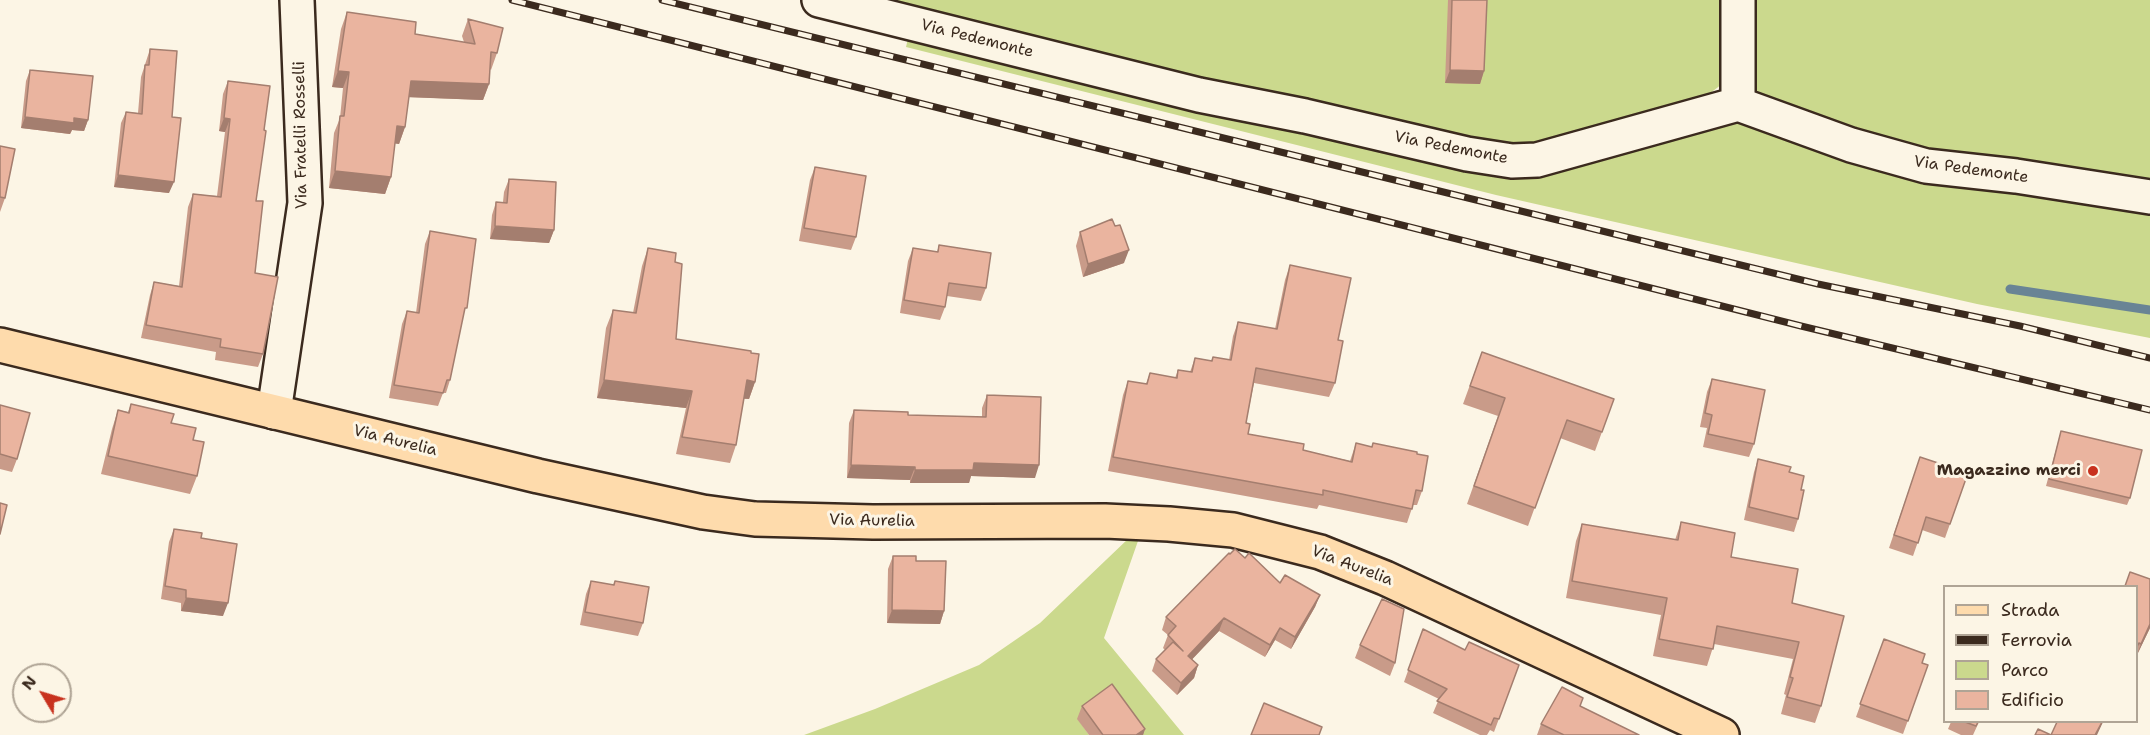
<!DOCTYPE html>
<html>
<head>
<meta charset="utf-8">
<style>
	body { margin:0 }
	#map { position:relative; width:2150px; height:735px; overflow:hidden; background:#fcf5e5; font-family:"Shantell Sans",sans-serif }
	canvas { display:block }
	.legend { position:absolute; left:1943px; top:585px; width:195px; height:138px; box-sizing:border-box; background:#fcf5e5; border:2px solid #afa495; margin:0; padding:8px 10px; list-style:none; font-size:18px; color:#3b2a1e }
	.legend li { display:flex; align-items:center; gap:12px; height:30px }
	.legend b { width:30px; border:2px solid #afa495 }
	.north { position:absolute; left:12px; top:663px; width:60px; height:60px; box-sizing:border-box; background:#fcf5e5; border:2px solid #afa495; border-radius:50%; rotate:308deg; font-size:16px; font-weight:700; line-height:24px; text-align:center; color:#3b2a1e }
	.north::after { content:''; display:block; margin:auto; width:21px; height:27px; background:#c8321e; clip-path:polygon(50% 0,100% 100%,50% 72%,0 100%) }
</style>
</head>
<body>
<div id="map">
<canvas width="2150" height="735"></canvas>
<ul class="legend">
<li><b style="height:8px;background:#fedbac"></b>Strada</li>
<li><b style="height:8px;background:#3b2a1e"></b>Ferrovia</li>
<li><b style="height:16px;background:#cbd98d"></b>Parco</li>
<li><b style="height:16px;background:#eab49f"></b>Edificio</li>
</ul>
<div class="north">N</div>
</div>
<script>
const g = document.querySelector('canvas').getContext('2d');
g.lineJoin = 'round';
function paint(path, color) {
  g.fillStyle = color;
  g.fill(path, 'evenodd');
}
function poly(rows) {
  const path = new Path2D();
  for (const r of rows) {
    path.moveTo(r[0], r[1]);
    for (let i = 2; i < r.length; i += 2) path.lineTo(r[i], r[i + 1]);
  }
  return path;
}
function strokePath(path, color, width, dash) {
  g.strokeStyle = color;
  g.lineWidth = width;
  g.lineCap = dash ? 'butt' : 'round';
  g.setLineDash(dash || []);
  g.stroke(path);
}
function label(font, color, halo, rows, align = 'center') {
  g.font = font + ' "Shantell Sans",sans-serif';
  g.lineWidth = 6;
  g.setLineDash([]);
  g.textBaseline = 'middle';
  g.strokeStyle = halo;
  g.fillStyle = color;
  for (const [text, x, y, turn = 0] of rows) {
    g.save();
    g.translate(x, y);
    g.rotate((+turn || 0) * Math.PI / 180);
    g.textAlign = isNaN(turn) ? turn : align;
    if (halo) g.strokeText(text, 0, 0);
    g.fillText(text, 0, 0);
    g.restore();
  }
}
paint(poly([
	[865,0,1731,0,1730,78,1688,110,1514,151,1308,107],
	[1743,0,2150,0,2150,192,1927,162,1743,100],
	[910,30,1502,170,1740,114,2150,205,2150,338,1977,304,1496,195,906,47],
	[1129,538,1138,541,1104,638,1184,735,1135,735,1078,719,1089,735,804,735,875,709,979,665,1040,623]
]), '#cbd98d');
strokePath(poly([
	[2010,289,2150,310]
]), '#698495', 9);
const minor = poly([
	[819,0,1199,95,1305,116,1467,154,1512,161,1537,160,1738,104,1851,145,1926,166,2016,176,2150,197],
	[1738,104,1738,0],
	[274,412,305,203,297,0]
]);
const primary = poly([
	[0,345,538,476,703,512,755,519,873,522,1105,521,1169,524,1233,530,1320,552,1385,578,1722,735]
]);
strokePath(minor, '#3b2a1e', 38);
strokePath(primary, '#3b2a1e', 38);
strokePath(minor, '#fcf5e5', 33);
strokePath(primary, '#fedbac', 33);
const rail = poly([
	[512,0,1801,326,2150,410],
	[662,0,1818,284,2020,326,2150,358]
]);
strokePath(rail, '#3b2a1e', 7);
strokePath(rail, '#fcf5e5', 4.5, [14]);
paint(poly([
	[1448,0,1487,0,1484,71,1480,84,1445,83],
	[347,12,415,34,464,42,462,36,468,19,497,53,491,70,490,69,489,84,483,100,409,97,405,127,399,144,395,143,391,177,385,194,329,188,334,133,340,118,343,88,332,87,341,29],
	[150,49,172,117,169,193,114,187,121,123,126,112,138,113,141,77],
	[30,70,88,120,84,131,72,130,70,134,21,128,26,81],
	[228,81,256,201,255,273,263,354,258,367,215,360,216,352,141,338,150,295,154,282,179,286,188,207,193,194,217,196,225,132,219,131,223,94],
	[0,146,5,198,0,212],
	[815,167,856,237,851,250,799,241,810,180],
	[509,179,554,230,549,243,490,239,492,215,496,202,503,202,504,192],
	[430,231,462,320,450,380,446,393,443,393,438,406,389,398,402,324,407,311,416,313,425,244],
	[1080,232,1124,263,1083,277,1076,246],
	[939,245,986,288,981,301,947,296,945,307,940,320,900,313,908,261,913,248,937,252],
	[648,248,675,262,676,339,755,382,749,399,744,399,736,445,730,463,676,454,686,408,597,398,606,328,613,310,633,313,642,266],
	[1290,265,1338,340,1335,383,1329,397,1254,383,1246,423,1248,434,1303,450,1350,461,1356,443,1372,447,1373,443,1422,491,1417,505,1413,505,1407,523,1319,505,1317,509,1108,471,1123,395,1128,381,1146,384,1150,373,1175,378,1178,370,1190,372,1195,358,1211,361,1213,357,1229,360,1233,336,1238,322,1275,329,1285,280],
	[1482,352,1614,399,1595,451,1560,438,1528,526,1467,504,1498,416,1463,404],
	[1712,379,1754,444,1749,457,1703,447,1707,428,1700,427,1707,392],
	[987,395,1035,478,971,476,969,483,910,483,910,480,847,478,849,423,854,410,908,415,982,417,982,408],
	[131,404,171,423,193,440,197,476,190,494,101,474,112,429,118,410,128,412],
	[0,405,17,459,12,472,0,469],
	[2061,431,2130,498,2127,505,2046,486],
	[1920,457,1968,473,1945,538,1922,530,1913,556,1889,548],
	[1758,459,1789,472,1801,490,1798,519,1794,532,1744,520,1754,472],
	[1681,522,1792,603,1821,706,1815,723,1781,714,1786,695,1784,694,1793,659,1714,644,1707,666,1653,656,1661,615,1566,598,1576,541,1582,524,1675,540],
	[174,529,201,538,223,616,181,611,181,603,161,599,169,542],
	[1230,554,1245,558,1280,583,1320,595,1315,607,1291,649,1275,640,1265,657,1219,631,1192,659,1198,665,1194,678,1177,695,1152,671,1156,659,1165,650,1163,648,1168,635,1162,630,1166,617],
	[893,556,916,561,944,611,940,624,887,623,888,569],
	[591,581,613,585,615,581,643,623,638,636,580,625,586,594],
	[2136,586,2150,628,2136,657],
	[1423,629,1465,650,1519,665,1494,732,1490,730,1487,735,1480,735,1433,713,1439,699,1404,682],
	[1884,639,1922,663,1928,665,1903,734,1856,717],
	[1360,645,1395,663,1390,676,1355,658],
	[1082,706,1145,729,1143,735,1089,735,1077,719],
	[1580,706,1639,735,1537,735,1541,724],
	[1951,722,1979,722,1973,735,1961,735,1948,729]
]), '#c99b89');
paint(poly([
	[1450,70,1484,71,1480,84,1445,83],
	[338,71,349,72,343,88,332,87],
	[411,81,489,84,483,100,404,97],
	[25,117,74,118,88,120,84,131,72,130,70,134,21,128],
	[224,118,230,119,225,132,219,131],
	[397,126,405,127,399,144,391,143],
	[335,171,391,177,385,194,329,188],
	[118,175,174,182,169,193,114,187],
	[495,226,554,230,549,243,490,239],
	[1129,250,1124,263,1083,277,1088,264],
	[604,380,692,391,686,408,597,398],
	[747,380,755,382,749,399,741,398],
	[974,463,1039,465,1035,478,971,476,969,483,910,483,915,470],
	[851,465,915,467,910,480,847,478],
	[1320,595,1315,607,1291,649,1295,637],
	[186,598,228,603,223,616,181,611],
	[892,610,944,611,940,624,887,623],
	[1224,618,1219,631,1184,668,1188,656],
	[2150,624,2150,628,2136,657,2141,644],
	[1280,628,1275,640,1265,657,1270,645],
	[1198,665,1194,678,1177,695,1181,683],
	[2102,722,2103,722,2097,735,2095,735],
	[1145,729,1143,735,1136,735]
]), '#a47e6f');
const building = poly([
	[1452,0,1487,0,1484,71,1450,70,1452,0],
	[347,12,416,22,415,34,475,44,468,19,503,28,497,53,491,52,489,84,411,81,405,127,397,126,391,177,335,171,340,116,344,116,349,72,338,71,347,12],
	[150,49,177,51,172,117,181,118,174,182,118,175,126,112,142,114,145,65,149,65,150,49],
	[30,70,93,76,88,120,74,118,74,123,25,117,30,70],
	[228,81,270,86,264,130,266,131,256,201,263,201,255,273,278,277,263,354,220,347,221,339,146,325,154,282,182,287,193,194,221,197,230,119,224,118,228,81],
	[0,146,15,149,5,198,0,197,0,146],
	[815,167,866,176,856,237,804,228,815,167],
	[509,179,556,182,554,230,495,226,496,202,507,203,509,179],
	[1112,219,1115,226,1120,225,1129,250,1088,264,1080,232,1112,219],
	[430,231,476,239,467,308,465,308,450,380,447,380,443,393,394,385,407,311,419,313,430,231],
	[939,245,991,253,986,288,949,283,945,307,904,300,913,248,938,252,939,245],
	[648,248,676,253,675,262,682,264,676,339,751,351,751,353,759,354,755,382,747,380,736,445,682,437,692,391,604,380,613,310,636,313,648,248],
	[1290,265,1351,278,1338,340,1343,341,1335,383,1256,368,1246,423,1250,424,1248,434,1304,444,1303,450,1352,462,1356,443,1372,447,1373,443,1417,452,1417,454,1428,456,1422,491,1416,490,1412,509,1323,490,1323,495,1113,457,1128,381,1147,384,1150,373,1177,378,1178,370,1192,372,1195,358,1212,361,1213,357,1231,360,1238,322,1277,329,1290,265],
	[1482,352,1614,399,1602,432,1567,420,1535,508,1474,486,1505,398,1470,386,1482,352],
	[1712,379,1765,390,1754,444,1708,434,1712,415,1705,413,1712,379],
	[987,395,1041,397,1039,465,974,463,973,470,915,470,915,467,851,465,854,410,908,412,908,415,986,417,987,395],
	[131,404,174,414,171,423,196,428,193,440,204,442,197,476,108,456,118,410,129,413,131,404],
	[0,405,30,413,17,459,0,454,0,405],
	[2061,431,2142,450,2130,498,2049,479,2061,431],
	[1920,457,1968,473,1950,524,1926,517,1918,543,1894,535,1920,457],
	[1758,459,1791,467,1789,472,1804,476,1801,490,1804,490,1798,519,1749,507,1758,459],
	[0,503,7,505,0,534,0,503],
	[1681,522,1735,533,1731,557,1798,569,1792,603,1844,616,1821,706,1787,697,1793,678,1790,677,1799,642,1717,626,1713,649,1659,639,1667,598,1572,581,1582,524,1678,540,1681,522],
	[174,529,202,533,201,538,237,544,228,603,186,598,186,590,165,586,174,529],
	[1235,549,1245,558,1249,553,1280,583,1285,575,1320,595,1295,637,1280,628,1270,645,1224,618,1188,656,1198,665,1181,683,1156,659,1173,642,1183,651,1168,635,1176,626,1166,617,1229,553,1230,554,1235,549],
	[893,556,916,556,916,561,946,561,944,611,892,610,893,556],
	[2130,572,2150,579,2150,624,2141,644,2139,643,2136,648,2136,586,2125,586,2130,572],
	[591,581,614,585,615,581,649,587,643,623,585,612,591,581],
	[1382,599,1404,609,1395,663,1360,645,1382,599],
	[1423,629,1465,650,1469,642,1519,665,1499,719,1494,718,1491,725,1437,701,1447,689,1408,670,1423,629],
	[1884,639,1925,654,1922,663,1928,665,1908,721,1860,704,1884,639],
	[1112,684,1145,729,1136,735,1103,735,1082,706,1112,684],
	[1562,687,1583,698,1580,706,1639,735,1564,735,1541,724,1562,687],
	[1264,703,1322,727,1319,735,1251,735,1264,703],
	[1965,722,1978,722,1976,726,1965,722],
	[2057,722,2102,722,2095,735,2035,735,2038,729,2051,735,2057,722]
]);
paint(building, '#eab49f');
strokePath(building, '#a47e6f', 1.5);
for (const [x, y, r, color] of [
	[2093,471,6,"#c8321e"]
]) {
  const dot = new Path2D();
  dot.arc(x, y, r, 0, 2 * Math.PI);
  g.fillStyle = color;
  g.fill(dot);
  strokePath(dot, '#fcf5e5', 2);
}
label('16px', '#3b2a1e', '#fcf5e5', [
	["Via Pedemonte",977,39,14],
	["Via Fratelli Rosselli",301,135,-91],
	["Via Pedemonte",1451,148,11],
	["Via Pedemonte",1971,170,8],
	["Via Aurelia",395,441,14],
	["Via Aurelia",872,521,1],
	["Via Aurelia",1352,566,21]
]);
label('bold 16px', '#3b2a1e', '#fcf5e5', [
	["Magazzino merci",2081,471]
], 'right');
</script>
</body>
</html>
